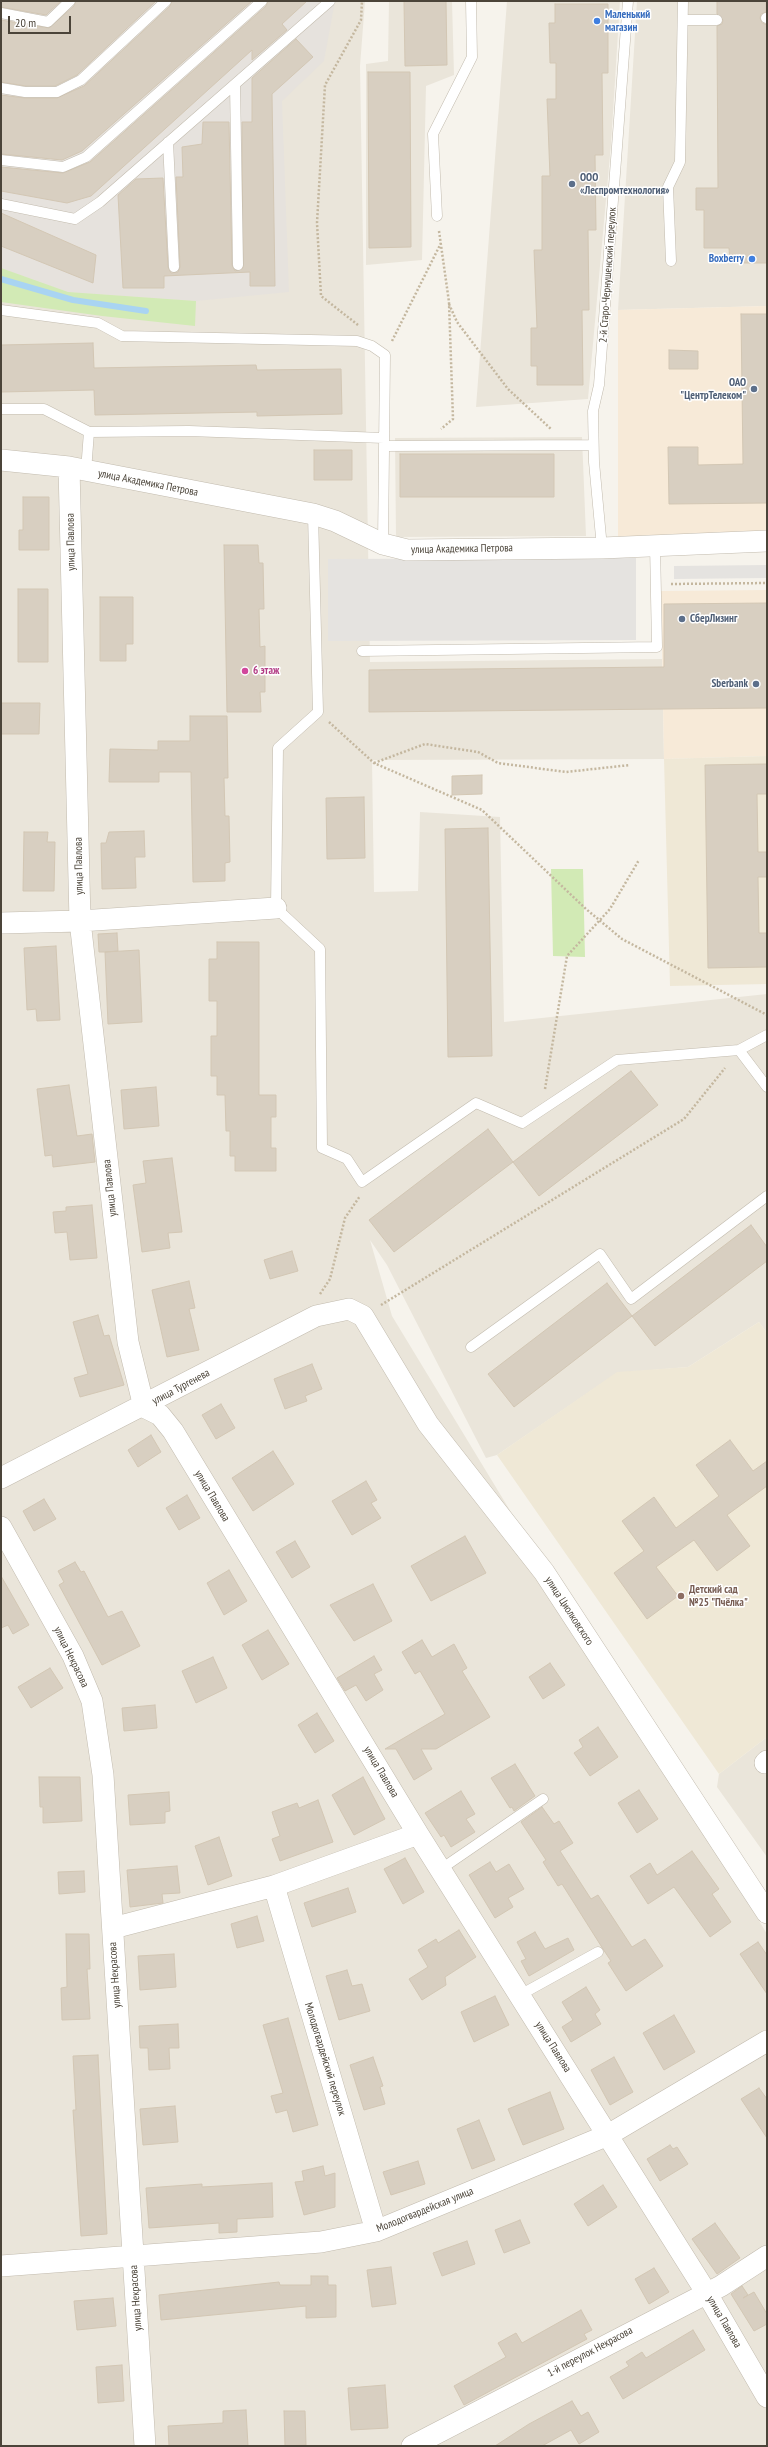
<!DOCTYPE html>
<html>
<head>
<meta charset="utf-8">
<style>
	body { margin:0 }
	#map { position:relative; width:768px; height:2447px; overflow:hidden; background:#f6f3ec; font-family:"PT Sans Narrow",sans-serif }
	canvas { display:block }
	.frame { position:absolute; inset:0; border:2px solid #4b4439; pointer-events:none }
	.scale { position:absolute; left:8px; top:16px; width:63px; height:18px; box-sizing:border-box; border:2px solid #4b4439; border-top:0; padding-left:5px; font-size:12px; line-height:14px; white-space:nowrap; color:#4b4439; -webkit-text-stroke:3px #fff; paint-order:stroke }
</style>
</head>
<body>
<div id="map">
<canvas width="768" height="2447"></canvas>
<div class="frame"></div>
<div class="scale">20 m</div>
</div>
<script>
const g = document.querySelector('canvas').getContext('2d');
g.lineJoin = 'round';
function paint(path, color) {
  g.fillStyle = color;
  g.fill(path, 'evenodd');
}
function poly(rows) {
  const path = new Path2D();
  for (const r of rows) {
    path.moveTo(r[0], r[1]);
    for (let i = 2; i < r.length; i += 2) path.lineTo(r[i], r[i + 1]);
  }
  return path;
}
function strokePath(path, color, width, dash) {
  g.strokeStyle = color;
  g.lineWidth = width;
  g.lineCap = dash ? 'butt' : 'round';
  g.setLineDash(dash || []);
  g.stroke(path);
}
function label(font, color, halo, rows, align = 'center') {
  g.font = font + ' "PT Sans Narrow",sans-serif';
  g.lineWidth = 3;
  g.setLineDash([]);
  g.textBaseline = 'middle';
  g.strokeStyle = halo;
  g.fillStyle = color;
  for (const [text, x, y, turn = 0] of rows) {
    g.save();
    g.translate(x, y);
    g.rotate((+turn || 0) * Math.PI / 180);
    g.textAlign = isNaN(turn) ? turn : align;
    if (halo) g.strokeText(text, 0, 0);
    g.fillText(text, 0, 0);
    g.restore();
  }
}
paint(poly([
	[1,1,365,1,360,66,370,662,662,659,664,759,372,760,374,892,418,891,420,812,500,817,504,1022,767,994,767,1333,759,1322,688,1367,617,1373,497,1455,486,1458,387,1265,370,1240,392,1316,767,1934,767,2446,1,2446],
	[389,1,452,1,454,75,426,86,422,260,366,265,366,64,388,61],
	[507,1,620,1,611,144,588,399,476,407],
	[637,1,767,1,767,306,618,310],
	[582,437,586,536,396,537,395,438],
	[767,1737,767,1857,717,1787,719,1774]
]), '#eae5da');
paint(poly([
	[767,306,767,536,618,537,618,310],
	[767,590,767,756,664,759,661,591]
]), '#f7ead8');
paint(poly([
	[1,1,335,1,324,61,282,101,289,292,196,301,68,292,1,268]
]), '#e6e2dd');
paint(poly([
	[767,756,767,984,670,986,664,759],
	[759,1322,767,1333,767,1737,719,1774,497,1455,617,1372,688,1367]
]), '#efe8d6');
paint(poly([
	[1,268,68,292,196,301,195,326,102,316,1,302],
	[551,869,583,869,585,957,553,956]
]), '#d2eab5');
paint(poly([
	[636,558,636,640,328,641,328,559],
	[767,565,767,578,674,579,674,566]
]), '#e5e3e0');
strokePath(poly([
	[1,279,73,300,146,311]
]), '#a9d4f2', 6);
const building = poly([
	[1,1,61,1,46,15,1,7,1,1],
	[76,1,156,1,77,75,55,86,26,86,1,82,1,20,49,28,74,6,76,1],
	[172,1,252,1,82,151,62,160,1,154,1,95,25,98,57,98,84,86,170,6,172,1],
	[268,1,307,1,282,24,287,30,252,60,252,50,91,196,67,203,1,191,1,167,63,173,90,162,266,6,268,1],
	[404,1,446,1,447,65,405,66,404,1],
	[717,1,766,1,766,12,761,14,760,18,762,23,767,25,767,263,730,263,729,248,704,248,704,210,696,210,696,188,718,188,717,26,722,24,723,20,717,14,717,1],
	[555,4,608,4,608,73,602,73,603,155,595,155,596,230,588,230,589,310,582,310,583,385,537,385,537,366,531,366,531,328,537,328,534,250,542,250,542,176,550,176,547,99,556,99,556,63,550,63,549,23,555,23,555,4],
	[296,39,313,57,272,94,275,286,250,286,250,272,164,276,164,288,123,288,118,195,136,179,163,178,168,267,171,273,178,272,180,267,176,177,183,177,182,147,202,144,203,122,229,122,232,265,235,271,243,268,242,122,252,122,252,78,296,39],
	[368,72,410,72,411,247,369,248,368,72],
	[1,213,96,255,93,283,1,246,1,213],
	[741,314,767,314,767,503,669,504,668,447,698,447,698,465,743,464,741,314],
	[93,343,94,368,256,365,257,370,341,369,342,414,257,416,257,412,95,415,94,390,1,392,1,345,93,343],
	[669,350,698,351,698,369,669,369,669,350],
	[314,450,352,450,352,480,314,480,314,450],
	[400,454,554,454,554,497,400,497,400,454],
	[23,497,49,497,49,550,19,550,19,530,23,530,23,497],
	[224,545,258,545,259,563,263,563,264,609,259,609,260,647,265,646,265,692,260,692,261,712,227,712,224,545],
	[18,589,48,589,48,662,18,662,18,589],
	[100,597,133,597,133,644,126,644,126,661,100,661,100,597],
	[767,603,767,708,369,712,369,670,664,667,664,604,767,603],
	[1,703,40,703,39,734,1,734,1,703],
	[190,716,227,716,228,778,224,778,225,816,229,816,230,862,225,863,225,881,193,882,191,772,159,772,159,782,109,782,110,749,158,750,158,741,190,741,190,716],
	[767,764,767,794,757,794,758,852,767,852,767,877,758,877,759,933,767,933,767,967,708,968,705,765,767,764],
	[482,775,482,794,452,795,452,776,482,775],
	[364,797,365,858,327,859,326,798,364,797],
	[488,828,492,1056,448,1057,445,829,488,828],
	[144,831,145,857,135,857,136,888,102,889,101,843,106,843,109,832,144,831],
	[24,832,48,832,47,842,55,842,54,891,23,891,24,832],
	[117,933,118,951,105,952,139,950,142,1022,108,1024,105,952,99,952,98,934,117,933],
	[217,942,259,942,259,1095,276,1095,276,1117,271,1117,271,1148,276,1148,276,1171,235,1171,235,1156,230,1156,230,1131,226,1131,225,1095,217,1095,217,1076,211,1076,211,1036,217,1036,217,1001,209,1001,209,959,217,959,217,942],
	[56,946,60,1020,37,1021,36,1009,27,1010,24,948,56,946],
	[631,1071,658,1105,539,1196,513,1162,631,1071],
	[69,1085,77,1136,92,1134,95,1162,53,1167,52,1155,45,1156,37,1089,69,1085],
	[156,1087,159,1126,124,1129,121,1090,156,1087],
	[488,1129,513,1162,394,1252,369,1220,488,1129],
	[172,1158,182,1232,168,1233,170,1248,142,1252,133,1185,146,1183,143,1161,172,1158],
	[92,1205,97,1258,70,1260,67,1232,55,1233,53,1212,66,1211,66,1207,92,1205],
	[751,1225,767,1247,767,1261,655,1346,632,1316,751,1225],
	[292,1251,298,1271,270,1279,264,1260,292,1251],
	[189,1281,195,1308,189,1309,199,1350,167,1357,152,1290,189,1281],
	[607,1283,632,1316,514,1407,488,1374,607,1283],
	[98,1315,104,1336,109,1335,124,1385,80,1397,74,1378,88,1374,73,1322,98,1315],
	[312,1364,322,1389,305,1396,307,1401,285,1409,274,1379,312,1364],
	[221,1404,235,1428,216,1439,202,1415,221,1404],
	[151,1435,161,1452,138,1467,128,1450,151,1435],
	[730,1440,753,1471,767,1461,767,1486,727,1515,750,1546,717,1571,694,1540,656,1567,678,1596,647,1619,614,1573,644,1551,622,1521,654,1497,676,1528,719,1496,696,1465,730,1440],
	[273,1451,294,1484,253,1511,232,1478,273,1451],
	[366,1481,377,1500,371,1503,381,1518,352,1535,332,1501,366,1481],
	[187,1495,200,1518,179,1530,166,1508,187,1495],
	[44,1499,56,1519,34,1531,23,1511,44,1499],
	[465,1536,486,1573,431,1601,411,1566,465,1536],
	[295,1541,310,1567,292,1578,276,1552,295,1541],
	[75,1562,81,1572,84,1571,108,1617,122,1611,140,1646,102,1665,59,1585,64,1582,58,1571,75,1562],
	[229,1570,247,1601,224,1615,207,1583,229,1570],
	[1,1576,29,1625,13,1634,8,1625,1,1628,1,1576],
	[373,1584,392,1621,354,1641,330,1605,373,1584],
	[268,1630,289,1664,262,1680,242,1645,268,1630],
	[422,1640,432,1657,454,1644,467,1668,462,1671,490,1717,436,1749,421,1749,432,1769,414,1780,396,1749,385,1749,445,1714,420,1671,415,1674,402,1652,422,1640],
	[374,1656,382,1670,374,1674,383,1690,366,1701,356,1685,345,1691,337,1678,374,1656],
	[213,1657,227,1688,196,1703,182,1671,213,1657],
	[550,1663,565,1685,543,1699,529,1677,550,1663],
	[50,1668,63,1688,31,1708,18,1687,50,1668],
	[155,1705,157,1728,124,1731,122,1708,155,1705],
	[317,1713,334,1741,315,1753,298,1725,317,1713],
	[598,1727,618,1757,590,1776,574,1753,583,1747,579,1740,598,1727],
	[515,1764,535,1796,514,1811,512,1807,510,1808,491,1778,515,1764],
	[39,1777,80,1777,82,1821,43,1823,43,1807,40,1807,39,1777],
	[363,1777,385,1819,354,1835,332,1795,363,1777],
	[639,1790,658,1819,637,1833,618,1803,639,1790],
	[461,1791,475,1814,466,1819,475,1832,451,1847,444,1835,441,1837,425,1813,461,1791],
	[169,1792,170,1811,165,1812,165,1823,130,1825,128,1795,169,1792],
	[318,1800,333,1842,280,1861,272,1839,280,1836,272,1812,297,1803,299,1808,318,1800],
	[542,1807,554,1824,559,1821,573,1843,560,1851,591,1899,598,1895,632,1947,645,1939,663,1966,626,1991,608,1963,611,1961,603,1949,562,1884,558,1886,543,1862,546,1860,521,1822,542,1807],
	[219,1837,232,1876,208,1885,195,1846,219,1837],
	[692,1851,719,1889,712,1894,731,1922,710,1937,674,1887,648,1904,630,1876,650,1863,657,1875,692,1851],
	[405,1858,424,1892,403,1904,384,1869,405,1858],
	[490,1862,496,1872,509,1864,524,1889,508,1898,513,1907,495,1918,469,1875,490,1862],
	[177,1866,180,1893,162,1894,163,1903,130,1907,127,1870,177,1866],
	[84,1871,85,1892,59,1894,58,1872,84,1871],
	[348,1888,356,1912,312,1927,304,1903,348,1888],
	[257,1916,264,1941,237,1948,231,1924,257,1916],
	[459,1930,476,1957,445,1977,446,1985,422,2000,409,1979,428,1967,418,1950,436,1939,438,1943,459,1930],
	[535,1932,545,1949,568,1938,574,1950,529,1976,521,1961,526,1959,517,1942,535,1932],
	[66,1934,89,1934,90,1969,87,1969,90,2019,62,2020,61,1988,67,1987,66,1934],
	[758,1942,767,1955,767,1994,740,1954,758,1942],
	[174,1954,176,1987,140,1990,138,1956,174,1954],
	[347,1970,352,1986,362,1984,370,2011,339,2020,326,1976,347,1970],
	[586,1987,600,2010,595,2014,601,2024,571,2042,562,2027,573,2020,562,2002,586,1987],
	[495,1996,509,2025,474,2042,461,2012,495,1996],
	[674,2015,695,2052,664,2070,643,2033,674,2015],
	[288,2018,318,2125,293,2132,287,2110,276,2113,271,2096,283,2093,263,2025,288,2018],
	[178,2024,179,2048,169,2048,170,2069,149,2070,148,2048,140,2048,139,2026,178,2024],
	[98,2055,107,2234,81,2236,73,2110,76,2110,73,2056,98,2055],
	[373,2057,383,2086,380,2087,385,2104,364,2110,350,2065,373,2057],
	[614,2057,633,2092,610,2105,591,2070,614,2057],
	[759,2088,767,2099,767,2138,741,2099,759,2088],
	[550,2092,564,2129,523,2145,508,2109,550,2092],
	[175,2106,178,2142,143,2145,140,2109,175,2106],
	[479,2120,495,2160,472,2169,457,2129,479,2120],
	[670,2145,673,2149,677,2147,688,2164,660,2181,647,2159,670,2145],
	[418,2161,425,2184,391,2195,383,2172,418,2161],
	[323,2166,325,2176,335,2173,335,2207,304,2215,295,2182,304,2181,302,2171,323,2166],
	[272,2183,273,2217,237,2219,237,2232,219,2233,219,2223,149,2228,146,2188,202,2184,202,2187,272,2183],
	[603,2185,617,2207,588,2226,574,2204,603,2185],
	[520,2220,530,2243,504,2253,495,2230,520,2220],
	[715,2223,740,2258,717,2274,692,2239,715,2223],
	[467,2241,475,2264,442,2276,433,2253,467,2241],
	[391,2267,396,2304,372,2307,367,2270,391,2267],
	[654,2268,669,2292,649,2304,635,2279,654,2268],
	[311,2276,328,2276,328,2285,336,2285,336,2317,306,2318,306,2306,161,2320,159,2295,279,2282,280,2285,311,2285,311,2276],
	[742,2286,748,2295,743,2298,754,2292,767,2314,767,2324,754,2331,731,2294,742,2286],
	[113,2298,116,2326,77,2330,74,2301,113,2298],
	[581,2310,592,2330,584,2334,587,2339,464,2405,454,2386,506,2357,498,2343,516,2333,522,2343,581,2310],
	[693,2330,705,2350,623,2399,610,2377,629,2366,626,2362,642,2352,646,2358,693,2330],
	[122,2365,124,2401,98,2403,96,2367,122,2365],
	[385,2385,388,2428,351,2430,348,2388,385,2385],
	[572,2401,581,2416,588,2412,599,2432,579,2444,571,2430,542,2446,495,2446,529,2424,572,2401],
	[246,2410,248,2446,169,2446,168,2426,223,2423,223,2411,246,2410],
	[284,2411,305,2411,306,2445,285,2446,284,2411]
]);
paint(building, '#d8cfc1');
strokePath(building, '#d3c7b4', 1);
const service = poly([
	[1,13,48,22,70,1],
	[766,18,767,18],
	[683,20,717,20],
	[235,84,238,265],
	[1,88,25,92,57,92,81,80,166,1],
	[168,142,174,267],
	[1,160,63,167,86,157,262,1],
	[1,204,75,219,100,202,330,1],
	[437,216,433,134,472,57,471,1],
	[671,261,668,187,680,162,683,1],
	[1,310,98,323,122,336,357,341,372,346,385,355,383,544],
	[1,409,44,409,89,432],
	[384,446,593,445],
	[86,471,89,432,189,431,384,438],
	[313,514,318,712,278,748,276,908,320,949,322,1148,347,1159,362,1182,476,1103,522,1123,617,1060,739,1050,767,1035],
	[602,548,594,462,593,411,599,385,628,1],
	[362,651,657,647,655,544],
	[739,1050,767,1087],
	[471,1347,600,1254,631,1299,767,1196],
	[441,1869,543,1799],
	[520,1995,598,1952]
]);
const minor = poly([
	[1,460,69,467,313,514,335,521,383,544,407,550,602,548,767,541],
	[69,467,80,921,128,1342,144,1407,160,1415,173,1431,418,1834,706,2292,767,2397],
	[1,923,80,921,276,908],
	[1,1478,316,1316,349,1309,363,1316,428,1424,544,1572,767,1913],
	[1,1527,73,1656,92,1701,103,1775,145,2446],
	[765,1763,767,1761],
	[274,1886,376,2231],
	[113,1928,274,1886,418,1834],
	[1,2266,321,2242,376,2231,608,2135,767,2041],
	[412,2446,721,2286,767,2256]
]);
strokePath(service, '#c2bbae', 11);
strokePath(minor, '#c2bbae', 22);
strokePath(poly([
	[439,231,449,302,453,419,441,429],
	[449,304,457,322,508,389,551,429],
	[358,325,321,296,317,223,325,85,361,20,362,1],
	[392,341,441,243],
	[671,584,767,583],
	[329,722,374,763,482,810,586,909,622,939,767,1015],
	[374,763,425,744,478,752,498,763,566,772,630,765],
	[545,1089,567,956,610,909,639,860],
	[320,1294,330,1279,345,1218,360,1196],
	[381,1305,684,1119,725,1068]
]), '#c4b79f', 2.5, [2, 2]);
strokePath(service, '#fff', 10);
strokePath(minor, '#fff', 21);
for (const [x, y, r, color] of [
	[597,21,4,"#3f7fe0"],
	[572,184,4,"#5c6f8a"],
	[752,259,4,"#3f7fe0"],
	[754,389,4,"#5c6f8a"],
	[682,619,4,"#5c6f8a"],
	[245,671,4,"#d1479c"],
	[756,684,4,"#5c6f8a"],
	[681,1596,4,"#8d6e63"]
]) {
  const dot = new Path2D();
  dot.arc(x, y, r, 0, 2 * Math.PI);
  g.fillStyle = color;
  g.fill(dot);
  strokePath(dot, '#fff', 1.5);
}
label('bold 11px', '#366cbe', '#fff', [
	["Маленький",605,15],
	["магазин",605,28],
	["Boxberry",744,259,"right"]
], 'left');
label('bold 11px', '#4e5e75', '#fff', [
	["ООО",580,178],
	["«Леспромтехнология»",580,191],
	["ОАО",746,383,"right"],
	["\"ЦентрТелеком\"",746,396,"right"],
	["СберЛизинг",690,619],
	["Sberbank",748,684,"right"]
], 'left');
label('11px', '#4b4439', '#fff', [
	["2-й Старо-Чернушенский переулок",608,275,-86],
	["улица Академика Петрова",148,483,11],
	["улица Павлова",71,542,-91],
	["улица Академика Петрова",462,549,-1],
	["улица Павлова",79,866,-91],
	["улица Павлова",110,1188,-96],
	["улица Тургенева",181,1387,-28],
	["улица Павлова",212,1496,59],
	["улица Циолковского",569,1611,57],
	["улица Некрасова",71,1657,64],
	["улица Павлова",381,1772,59],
	["улица Некрасова",115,1975,-94],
	["улица Павлова",553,2047,58],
	["Молодогвардейский переулок",325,2059,73],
	["Молодогвардейская улица",425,2210,-22],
	["улица Некрасова",136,2298,-94],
	["улица Павлова",724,2322,60],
	["1-й переулок Некрасова",590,2352,-28]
]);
label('bold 11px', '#b23c85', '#fff', [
	["6 этаж",253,671]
], 'left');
label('bold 11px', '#785e54', '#fff', [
	["Детский сад",689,1590],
	["№25 \"Пчёлка\"",689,1603]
], 'left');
</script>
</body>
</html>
